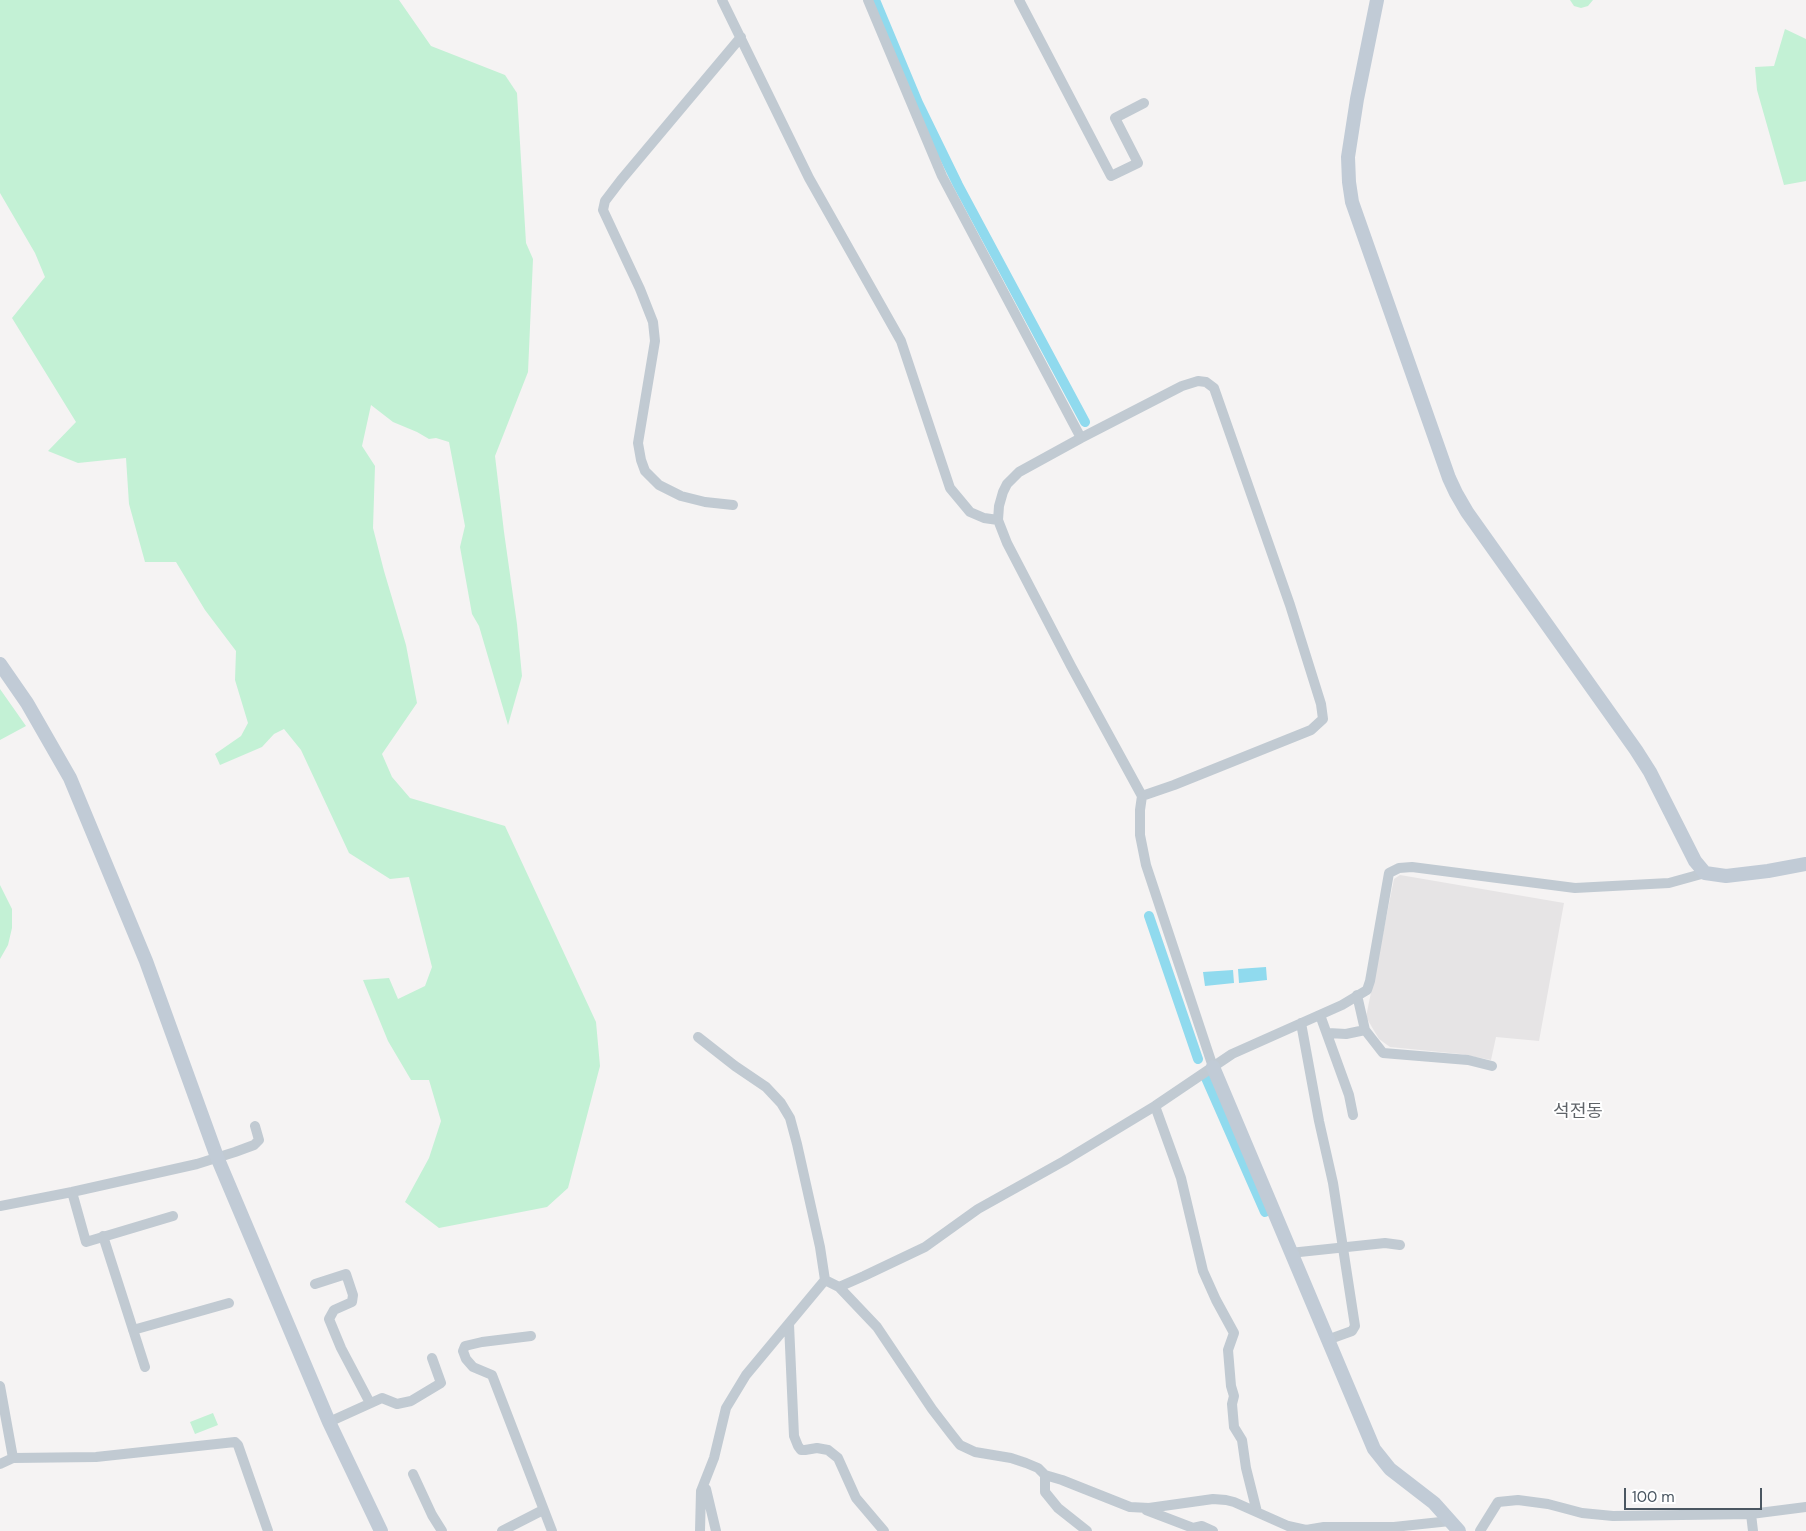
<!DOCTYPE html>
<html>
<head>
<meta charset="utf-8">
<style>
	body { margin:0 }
	#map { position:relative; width:1806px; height:1531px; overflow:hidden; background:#f5f3f3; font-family:"DM Sans",sans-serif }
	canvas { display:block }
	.scale { position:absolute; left:1624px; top:1488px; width:138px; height:22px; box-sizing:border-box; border:2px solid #4a5661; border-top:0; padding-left:6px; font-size:15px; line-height:18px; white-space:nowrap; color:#4a5661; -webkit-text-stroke:4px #fff; paint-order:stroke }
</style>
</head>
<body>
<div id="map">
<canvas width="1806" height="1531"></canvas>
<div class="scale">100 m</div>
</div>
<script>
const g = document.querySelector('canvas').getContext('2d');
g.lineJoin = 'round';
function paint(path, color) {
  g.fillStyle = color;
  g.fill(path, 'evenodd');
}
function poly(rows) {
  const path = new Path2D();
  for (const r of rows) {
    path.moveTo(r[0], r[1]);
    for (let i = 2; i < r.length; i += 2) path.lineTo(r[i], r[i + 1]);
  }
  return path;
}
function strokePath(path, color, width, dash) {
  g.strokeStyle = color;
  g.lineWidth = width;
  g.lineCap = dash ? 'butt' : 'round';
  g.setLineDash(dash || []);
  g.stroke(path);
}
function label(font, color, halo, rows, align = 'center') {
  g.font = font + ' "DM Sans","Noto Sans KR",sans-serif';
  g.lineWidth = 4;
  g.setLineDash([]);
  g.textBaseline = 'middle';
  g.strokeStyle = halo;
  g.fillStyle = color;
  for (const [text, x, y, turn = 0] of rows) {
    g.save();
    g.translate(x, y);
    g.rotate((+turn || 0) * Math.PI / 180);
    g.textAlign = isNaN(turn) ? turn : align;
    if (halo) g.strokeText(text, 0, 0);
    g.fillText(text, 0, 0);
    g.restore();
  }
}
paint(poly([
	[1400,875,1564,903,1539,1041,1496,1037,1491,1060,1460,1054,1390,1047,1379,1039,1366,1017,1394,879]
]), '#e6e4e5');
paint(poly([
	[0,0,399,0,431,46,505,75,517,93,526,243,533,259,528,372,495,456,504,532,517,624,522,676,508,725,479,626,472,614,460,547,465,526,449,442,436,438,429,439,417,432,393,422,371,405,362,446,375,466,373,528,384,571,406,645,417,703,382,754,392,777,410,798,505,826,596,1022,600,1066,568,1188,547,1207,439,1228,405,1202,429,1158,441,1121,429,1080,411,1080,388,1041,363,980,389,978,398,999,425,986,432,967,409,877,390,879,349,853,301,750,284,729,274,734,262,747,220,765,215,754,241,736,248,723,235,680,236,651,205,610,176,562,145,562,129,504,126,458,78,463,48,451,76,422,12,318,45,277,35,253,0,193],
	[1570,0,1593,0,1588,6,1581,8,1574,6],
	[1785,29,1806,39,1806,181,1784,185,1757,90,1755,67,1774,66],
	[0,689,26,726,0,740],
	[0,885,12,909,12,928,8,945,0,959],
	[213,1413,218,1425,195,1434,190,1422]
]), '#c3f1d5');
paint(poly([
	[1266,967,1267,980,1239,983,1238,969],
	[1233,970,1234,983,1205,986,1203,972]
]), '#90daee');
strokePath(poly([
	[875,0,918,103,958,185,1085,422],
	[1149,916,1198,1059],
	[1206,1078,1265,1212]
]), '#90daee', 10);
strokePath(poly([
	[722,0,809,178,901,341,950,488,970,512,984,518,998,520],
	[868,0,942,176,1081,438,1019,472,1007,484,1003,492,999,506,998,520,1007,543,1071,666,1142,796,1140,810,1140,835,1146,865,1213,1067],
	[1019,0,1111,176,1138,163,1115,118,1144,103],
	[1081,438,1182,386,1198,381,1206,382,1214,388,1290,605,1321,704,1323,719,1311,730,1174,785,1142,796],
	[733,505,705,502,681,496,659,485,645,471,641,460,638,443,655,341,653,322,640,289,603,210,605,201,621,180,741,37],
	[1357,995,1365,1030],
	[1320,1015,1349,1095,1353,1115],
	[1301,1023,1319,1121,1333,1183,1355,1326,1352,1331,1327,1340],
	[1328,1033,1346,1034,1365,1030,1383,1053,1468,1060,1492,1066],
	[698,1037,735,1066,766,1087,781,1103,790,1118,797,1144,820,1247,825,1280,839,1287,864,1276,925,1247,978,1209,1064,1161,1155,1106,1232,1054,1342,1005,1367,990,1370,981,1389,873,1399,868,1412,867,1575,888,1669,883,1705,873],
	[1155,1106,1181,1178,1203,1271,1216,1300,1234,1333,1228,1350,1231,1386,1234,1396,1232,1404,1234,1427,1242,1440,1246,1468,1257,1512],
	[72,1192,86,1242,173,1216],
	[0,1206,72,1192,197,1164,235,1152,254,1145,259,1140,255,1126],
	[103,1236,145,1367],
	[1290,1253,1385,1243,1400,1245],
	[315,1284,346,1274,353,1295,352,1302,334,1310,329,1319,341,1348,370,1403],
	[839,1287,877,1327,932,1409,952,1435,960,1445,975,1452,1011,1458,1026,1463,1038,1468,1045,1475,1062,1480,1130,1507,1149,1508,1213,1499,1226,1500,1234,1502,1288,1526,1306,1530,1324,1527,1394,1527,1450,1521],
	[789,1324,794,1436,798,1446,801,1450,805,1450,817,1448,828,1450,838,1458,856,1498,884,1531],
	[133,1330,229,1303],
	[531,1336,482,1342,465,1346,463,1351,466,1359,473,1367,492,1375,552,1531],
	[0,1386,13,1458,96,1457,235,1442,238,1445,268,1531],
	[329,1422,382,1398,397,1404,411,1401,441,1383,432,1358],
	[0,1464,13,1458],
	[413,1474,432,1515,442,1531],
	[1045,1475,1045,1492,1058,1508,1087,1531],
	[706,1489,716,1531],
	[1146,1510,1193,1528,1202,1526,1213,1531],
	[1751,1514,1806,1507],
	[502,1531,543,1510],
	[700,1531,701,1491,714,1458,726,1408,746,1375,825,1280],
	[1480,1531,1498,1502,1518,1500,1548,1504,1582,1513,1613,1516,1751,1514,1753,1531]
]), '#c1cad2', 10);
strokePath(poly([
	[1377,0,1357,99,1348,157,1349,182,1352,202,1449,478,1456,493,1467,512,1636,750,1650,772,1695,861,1705,873,1726,876,1768,871,1806,864],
	[0,664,27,703,70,778,146,961,217,1157,329,1422,381,1531],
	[1213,1067,1374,1449,1390,1469,1434,1503,1459,1531]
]), '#c1cbd6', 14);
label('18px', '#5f6368', '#fff', [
	["석전동",1578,1112]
]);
</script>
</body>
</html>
